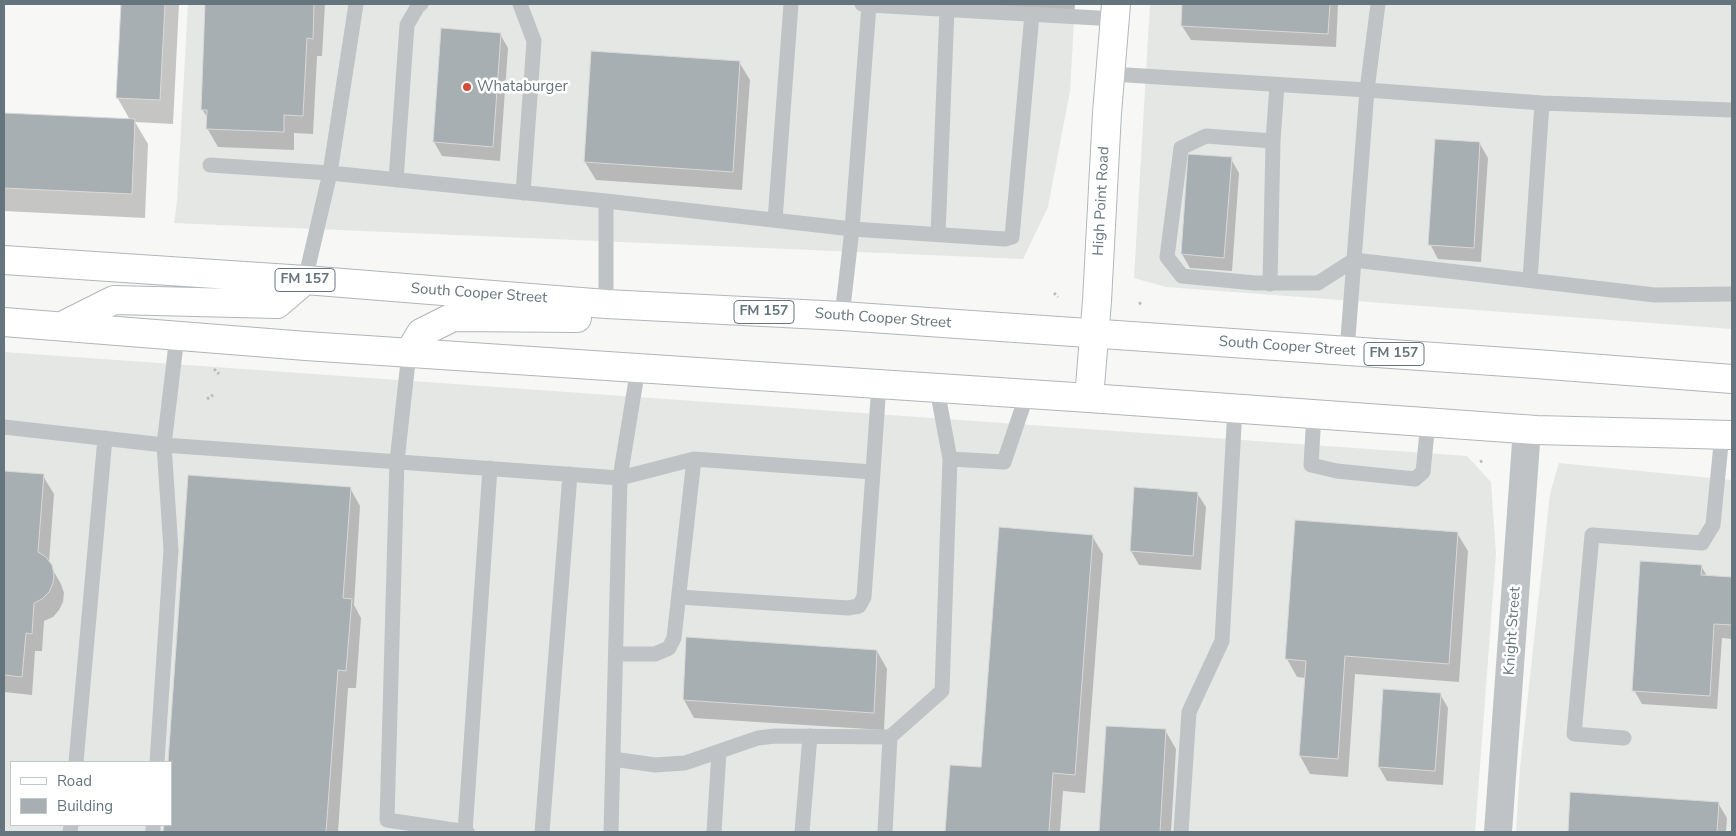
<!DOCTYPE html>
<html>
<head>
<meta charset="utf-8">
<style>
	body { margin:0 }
	#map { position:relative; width:1736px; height:836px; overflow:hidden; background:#f7f7f5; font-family:"Nunito Sans",sans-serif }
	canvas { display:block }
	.frame { position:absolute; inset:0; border:5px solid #65757d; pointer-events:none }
	.legend { position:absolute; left:10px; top:761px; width:162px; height:65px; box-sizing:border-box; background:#fff; border:1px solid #c1c8cb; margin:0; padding:6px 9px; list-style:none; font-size:15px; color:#65757d }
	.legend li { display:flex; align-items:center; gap:10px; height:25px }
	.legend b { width:25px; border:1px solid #c1c8cb }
</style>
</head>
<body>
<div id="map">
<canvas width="1736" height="836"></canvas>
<div class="frame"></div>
<ul class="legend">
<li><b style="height:6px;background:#fff"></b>Road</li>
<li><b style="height:14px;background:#a7afb3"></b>Building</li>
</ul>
</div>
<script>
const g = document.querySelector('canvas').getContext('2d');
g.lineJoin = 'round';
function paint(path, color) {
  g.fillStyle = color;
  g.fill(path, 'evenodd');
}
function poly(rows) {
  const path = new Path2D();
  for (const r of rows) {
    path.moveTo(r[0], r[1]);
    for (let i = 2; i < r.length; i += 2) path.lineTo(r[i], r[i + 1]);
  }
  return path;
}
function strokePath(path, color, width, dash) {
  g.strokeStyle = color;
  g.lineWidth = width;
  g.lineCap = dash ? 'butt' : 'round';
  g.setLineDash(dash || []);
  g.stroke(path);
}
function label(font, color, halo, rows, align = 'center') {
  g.font = font + ' "Nunito Sans",sans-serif';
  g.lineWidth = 5;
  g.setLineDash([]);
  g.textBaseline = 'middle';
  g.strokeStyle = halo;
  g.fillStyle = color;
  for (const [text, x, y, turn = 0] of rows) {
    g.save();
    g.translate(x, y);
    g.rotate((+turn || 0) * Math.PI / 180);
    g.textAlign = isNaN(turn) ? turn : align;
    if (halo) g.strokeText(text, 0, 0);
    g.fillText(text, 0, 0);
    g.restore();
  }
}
paint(poly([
	[188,4,1075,4,1070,91,1048,207,1023,259,174,223,177,201],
	[1150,4,1732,4,1732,329,1166,287,1134,278],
	[4,352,1467,456,1491,482,1496,554,1475,832,4,832],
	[11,762,171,762,171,825,11,825],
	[1559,463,1732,480,1732,832,1516,832,1520,768,1550,494]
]), '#e5e7e5');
paint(poly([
	[122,4,179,4,173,124,135,122,148,144,145,218,4,211,4,114,130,120,117,97],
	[207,4,325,4,322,56,317,56,313,134,294,133,294,150,218,147,207,128,208,119,202,109],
	[916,4,1075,4,1074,16],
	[1183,4,1338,4,1336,47,1191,40,1182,26],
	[500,34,508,48,500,161,442,156,434,142],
	[739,62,750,80,742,190,596,180,585,162],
	[1480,144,1488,158,1481,262,1438,259,1430,244],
	[1231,159,1239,173,1232,271,1190,268,1182,254],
	[4,472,43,476,54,494,49,563,61,584,64,593,63,602,59,610,53,617,44,621,42,651,35,651,32,695,4,692],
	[189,476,350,488,360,506,354,605,361,618,356,688,348,688,338,832,164,832,165,825,171,825,171,762,169,762],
	[1197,493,1206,507,1201,570,1139,565,1131,551],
	[1457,533,1468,551,1459,682,1355,674,1348,777,1310,774,1300,756,1306,678,1297,677,1287,659],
	[1092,536,1103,554,1085,793,1063,791,1060,832,946,832,951,766,982,769],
	[1701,566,1707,576,1732,578,1732,639,1722,638,1717,709,1642,704,1634,690],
	[877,651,887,669,884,730,694,718,684,700],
	[1440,694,1448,708,1443,785,1387,781,1379,767],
	[1107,727,1165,730,1176,749,1171,832,1100,832],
	[1572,793,1718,803,1727,818,1726,832,1569,832]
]), '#0003');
const building = poly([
	[121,4,165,4,160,100,116,98,121,4],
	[205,4,314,4,313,39,307,38,303,116,284,115,284,132,206,129,207,110,201,110,205,4],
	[1182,4,1330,4,1328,34,1181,26,1182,4],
	[441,28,501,33,493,147,433,142,441,28],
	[591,51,740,61,733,172,584,162,591,51],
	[4,113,135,119,132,194,4,188,4,113],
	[1435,139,1480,142,1474,248,1428,245,1435,139],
	[1188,154,1232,157,1224,258,1181,254,1188,154],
	[4,471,44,474,38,552,46,557,52,565,54,574,53,583,49,592,42,599,34,603,32,634,26,633,22,677,4,675,4,471],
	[188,475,351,487,343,598,352,599,346,671,338,670,326,832,163,832,164,825,171,825,171,762,168,762,188,475],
	[1134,487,1198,492,1193,556,1130,551,1134,487],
	[1295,520,1458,532,1449,664,1345,656,1338,759,1299,756,1306,661,1285,659,1295,520],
	[999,527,1093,535,1075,775,1053,773,1049,832,945,832,950,765,981,767,999,527],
	[1640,561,1702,565,1701,575,1732,577,1732,625,1714,624,1710,696,1632,691,1640,561],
	[686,637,877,650,874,713,683,700,686,637],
	[1383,689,1441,693,1435,771,1378,767,1383,689],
	[1106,726,1166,729,1160,832,1099,832,1106,726],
	[1570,792,1719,802,1717,832,1568,832,1570,792]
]);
paint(building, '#a7afb3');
strokePath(building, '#d9d9d7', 1);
const secondary = poly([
	[1089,398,1097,301,1107,113,1116,4]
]);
const primary = poly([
	[4,260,305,280,606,304,842,316,1536,364,1732,379],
	[4,322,306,346,1089,398,1536,430,1732,435],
	[62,326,114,300,277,304,305,280],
	[409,353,421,333,453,317,577,318]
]);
strokePath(secondary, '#b1b7bb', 30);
strokePath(primary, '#b0b6b9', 30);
strokePath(poly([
	[1054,293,1058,297],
	[1139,304,1143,301],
	[214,369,219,374],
	[207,399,213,395],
	[1480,462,1484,460]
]), '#b9bcbe', 3, [2.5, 2.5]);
strokePath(poly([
	[520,4,534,41,523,193],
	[1378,4,1367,90,1542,103,1732,110],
	[869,5,1115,19],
	[1111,74,1367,90,1347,351],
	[1277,85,1273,141,1206,136,1181,148,1167,257,1182,276,1255,283,1318,283,1354,260,1655,295,1732,294],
	[210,165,330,173,606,201],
	[396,180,407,25,418,6,421,4],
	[775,220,791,4],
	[938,235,947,9],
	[305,280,330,173,356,4],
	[1530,280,1542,103],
	[1270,284,1273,141],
	[606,304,606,201,852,229,1005,239,1012,237,1032,14],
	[842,316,852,229,869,5,862,4],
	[409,353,397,461,387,820,467,832],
	[937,389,950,459],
	[1314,414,1311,465,1337,471,1415,479,1423,472,1428,422],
	[4,427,164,445,177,336],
	[679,597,848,608,859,606,864,597,873,472],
	[616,654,655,654,669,648,674,638,694,459],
	[1624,738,1574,734,1592,535,1702,543,1713,525,1722,434],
	[613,759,655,765,685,763,758,738,775,736,890,737],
	[76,762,105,438],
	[157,762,171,550,164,445,620,478,638,368],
	[70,832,71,825],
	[153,832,153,825],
	[465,832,490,468],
	[542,832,570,474],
	[611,832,620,478,694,459,873,472,879,384],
	[714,832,719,752],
	[802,832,810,736],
	[885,832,890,737,942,691,950,459,1004,462,1027,394],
	[1181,832,1189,712,1222,641,1235,408]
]), '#bfc3c6', 15);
strokePath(poly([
	[1498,832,1527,429]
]), '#bfc3c6', 28);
strokePath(secondary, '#fff', 28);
strokePath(primary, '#fff', 28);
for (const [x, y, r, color] of [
	[467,87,5,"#d34e39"]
]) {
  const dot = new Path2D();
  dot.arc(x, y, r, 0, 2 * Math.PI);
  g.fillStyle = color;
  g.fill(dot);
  strokePath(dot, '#fff', 2);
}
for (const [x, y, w] of [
	[305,280,60],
	[764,312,60],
	[1394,354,60]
]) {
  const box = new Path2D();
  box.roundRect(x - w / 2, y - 11.5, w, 23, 4);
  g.fillStyle = '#fff';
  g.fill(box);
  strokePath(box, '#65757d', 1);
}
label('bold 14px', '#65757d', null, [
	["FM 157",305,280],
	["FM 157",764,312],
	["FM 157",1394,354]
]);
label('15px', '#65757d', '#fff', [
	["Whataburger",477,87]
], 'left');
label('15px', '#65757d', '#fff', [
	["High Point Road",1102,201,-87],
	["South Cooper Street",479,294,4],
	["South Cooper Street",883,319,4],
	["South Cooper Street",1287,347,4],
	["Knight Street",1513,631,-86]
]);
</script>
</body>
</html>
